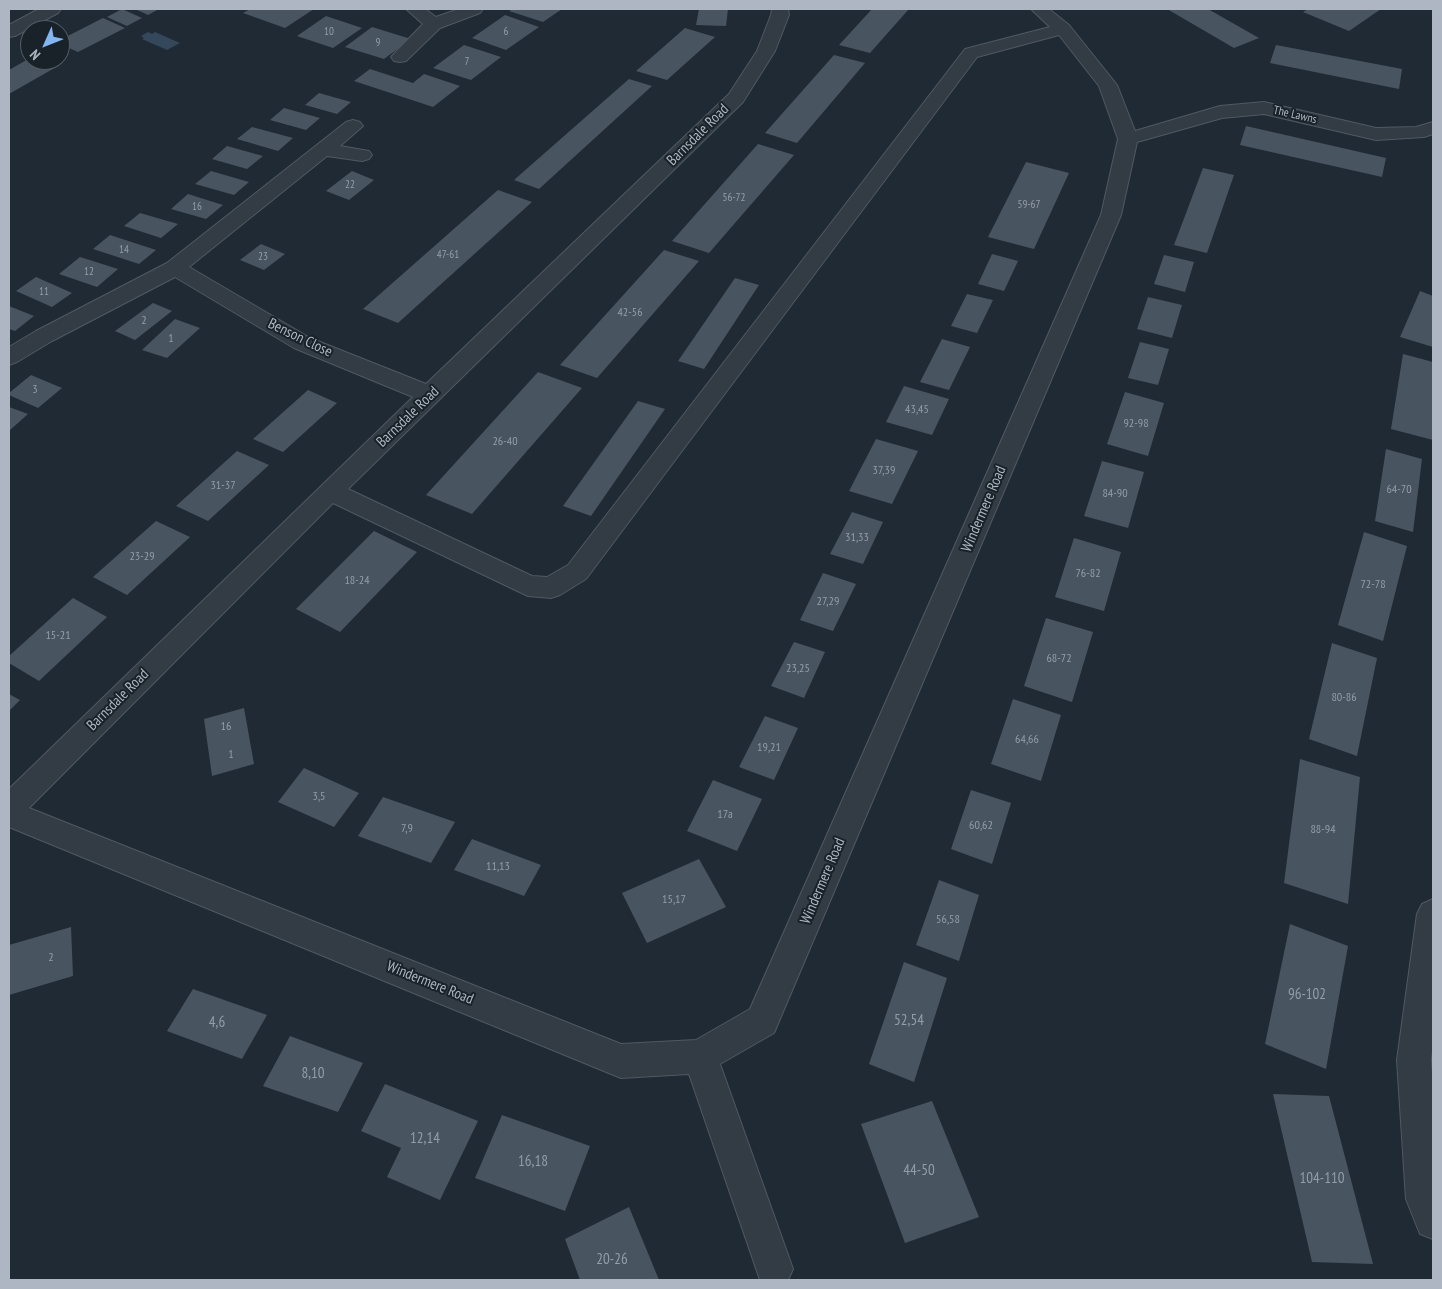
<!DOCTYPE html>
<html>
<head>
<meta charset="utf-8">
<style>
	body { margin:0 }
	#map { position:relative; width:1442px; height:1289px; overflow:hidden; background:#202a34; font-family:"PT Sans Narrow",sans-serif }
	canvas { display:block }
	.frame { position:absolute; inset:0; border:10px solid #adb6c2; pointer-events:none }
	.north { position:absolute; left:20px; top:20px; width:50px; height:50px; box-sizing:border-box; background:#192129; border:1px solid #545d66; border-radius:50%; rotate:226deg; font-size:14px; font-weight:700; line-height:20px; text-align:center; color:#adb6c2 }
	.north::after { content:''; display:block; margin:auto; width:18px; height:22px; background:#82b5f1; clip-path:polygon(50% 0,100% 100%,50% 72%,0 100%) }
</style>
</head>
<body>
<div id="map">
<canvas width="1442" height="1289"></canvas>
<div class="frame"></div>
<div class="north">N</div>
</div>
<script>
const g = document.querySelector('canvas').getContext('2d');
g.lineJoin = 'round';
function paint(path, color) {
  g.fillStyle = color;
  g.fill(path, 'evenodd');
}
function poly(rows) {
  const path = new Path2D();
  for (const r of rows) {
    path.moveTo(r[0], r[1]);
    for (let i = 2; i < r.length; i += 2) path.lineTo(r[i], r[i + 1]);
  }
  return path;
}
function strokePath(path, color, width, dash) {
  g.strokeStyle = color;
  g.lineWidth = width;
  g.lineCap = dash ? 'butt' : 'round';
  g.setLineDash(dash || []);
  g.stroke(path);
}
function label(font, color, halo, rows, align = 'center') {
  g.font = font + ' "PT Sans Narrow",sans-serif';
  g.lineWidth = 4;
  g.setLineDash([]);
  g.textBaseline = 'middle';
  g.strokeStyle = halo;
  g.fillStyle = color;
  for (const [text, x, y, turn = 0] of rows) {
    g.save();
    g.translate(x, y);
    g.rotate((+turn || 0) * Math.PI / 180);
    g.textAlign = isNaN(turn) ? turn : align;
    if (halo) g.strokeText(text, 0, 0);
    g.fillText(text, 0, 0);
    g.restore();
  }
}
paint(poly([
	[148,32,152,34,155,32,180,43,167,50,142,39,144,38,141,36]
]), '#34475b');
paint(poly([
	[122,9,142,18,127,26,107,17],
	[135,9,159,9,148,15],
	[250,9,314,9,285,28,243,13],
	[513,9,562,9,543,22,509,11],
	[699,9,728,9,726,26,696,25],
	[872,9,909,9,870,53,839,45],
	[1167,9,1208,9,1259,38,1234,48],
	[1308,9,1381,9,1349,31,1303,12],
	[505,15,539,27,506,50,472,38],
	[326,16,362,28,333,48,297,36],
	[103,18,125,28,78,52,60,44,60,40],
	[372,27,411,39,384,59,345,47],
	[685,28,715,37,667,80,636,71],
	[464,45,501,57,471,80,433,68],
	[1276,45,1402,69,1399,89,1270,63],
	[834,55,865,63,797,143,765,133],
	[30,58,30,60,42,60,58,66,9,94,9,70],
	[370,69,413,83,424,74,460,86,433,107,354,81],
	[629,79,652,86,539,189,514,180],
	[319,93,351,102,337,114,305,105],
	[284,108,320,118,306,130,270,120],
	[1246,126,1386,158,1382,177,1240,145],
	[252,127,293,138,278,151,237,139],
	[758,144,794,155,709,253,672,241],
	[227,146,263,156,247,169,212,159],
	[1026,162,1069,173,1034,249,988,237],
	[1203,168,1234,175,1207,253,1174,245],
	[211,171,249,182,234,195,195,184],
	[352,171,374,180,349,200,326,191],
	[498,190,532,202,398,323,363,309],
	[188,194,223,205,206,219,171,209],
	[140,213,178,224,161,238,124,226],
	[110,235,156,250,139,264,93,249],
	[261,244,285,254,264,270,240,260],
	[664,250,699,261,597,378,560,365],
	[992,254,1018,261,1004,291,978,284],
	[1164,255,1194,262,1185,292,1154,284],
	[80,257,118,269,97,287,59,274],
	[36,277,72,293,52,307,16,291],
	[735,278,759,285,704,369,678,361],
	[1420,291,1433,296,1433,347,1400,337],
	[967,294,993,300,977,333,951,326],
	[1148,297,1182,305,1172,338,1137,329],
	[153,303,172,311,135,340,115,331],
	[9,306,34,316,15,331,9,329],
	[175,319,200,328,167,358,142,350],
	[942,339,970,347,949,390,920,382],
	[1140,342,1169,349,1158,385,1128,378],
	[1403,354,1433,362,1433,440,1391,429],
	[538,372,582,388,472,514,426,495],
	[31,375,62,388,38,408,9,395,9,393],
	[904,386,949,399,932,435,886,422],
	[308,390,337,403,283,452,253,439],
	[1125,392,1164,403,1148,456,1107,444],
	[638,401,665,409,591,516,563,506],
	[9,407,28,414,9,431],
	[876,439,918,451,892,504,849,491],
	[1386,449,1422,459,1413,532,1375,521],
	[237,451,269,465,208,521,176,506],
	[1102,461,1144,472,1128,528,1084,516],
	[852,512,883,522,863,564,830,554],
	[156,521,190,537,127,595,93,577],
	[374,531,417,552,340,632,296,609],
	[1364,532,1407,546,1383,641,1338,625],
	[1074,538,1121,552,1104,611,1055,597],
	[823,573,856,584,833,631,800,620],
	[73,598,107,617,39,681,9,663,9,656],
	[1046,618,1093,632,1072,702,1024,686],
	[794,642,825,652,804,698,771,686],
	[1332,643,1377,658,1357,756,1309,739],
	[9,694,20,700,9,711],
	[1013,699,1061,715,1041,781,991,764],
	[244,708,254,764,212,776,204,719],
	[765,716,798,728,774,780,739,767],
	[1300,759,1360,777,1348,904,1284,883],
	[304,768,359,793,334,827,278,802],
	[713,780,762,799,737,851,687,831],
	[971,790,1011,803,992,864,951,849],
	[383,797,455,822,431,863,358,836],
	[472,839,541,865,524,896,454,870],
	[699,859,726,907,647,943,622,893],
	[939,880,979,895,959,961,916,945],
	[1290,924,1348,946,1326,1069,1265,1044],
	[71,927,73,976,9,995,9,945],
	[904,962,947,978,914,1082,869,1064],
	[193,989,267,1015,242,1059,167,1031],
	[290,1036,363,1063,338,1112,263,1086],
	[385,1084,478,1121,440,1200,387,1177,401,1148,361,1131],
	[1273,1094,1329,1096,1373,1264,1312,1262],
	[932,1101,979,1217,905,1243,861,1124],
	[502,1115,590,1146,565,1211,475,1178],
	[629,1207,659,1280,580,1280,565,1239]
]), '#485460');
const minor = poly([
	[39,9,61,9,58,13,15,36,9,37,9,25,39,9],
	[406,9,425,9,436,17,459,9,483,9,480,13,440,28,406,61,400,62,394,61,391,57,423,24,406,9],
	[772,9,788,9,789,15,775,51,743,102,348,489,532,576,547,577,568,565,965,49,1050,27,1031,9,1049,9,1069,25,1117,85,1135,131,1220,106,1264,102,1376,128,1416,127,1433,122,1433,134,1424,137,1376,140,1264,114,1222,118,1137,142,1121,215,774,1033,720,1064,793,1269,788,1280,760,1280,689,1074,621,1078,9,827,9,789,413,397,294,348,175,277,52,341,17,362,9,365,9,347,36,331,167,263,346,122,353,120,360,122,363,126,340,146,369,151,372,155,369,159,362,161,327,156,189,267,310,338,426,384,729,94,757,51,771,15,772,9],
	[1059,35,1099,86,1118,139,1101,215,750,1009,696,1040,621,1044,29,808,333,503,528,596,551,598,560,595,586,579,977,57,1059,35],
	[1433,899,1433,1042,1431,1060,1433,1087,1433,1239,1420,1234,1406,1199,1397,1060,1417,914,1422,904,1433,899]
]);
strokePath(minor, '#505963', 2);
paint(minor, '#333c45');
label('11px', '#949eaa', null, [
	["10",329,32],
	["6",506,32],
	["9",378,43],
	["7",467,62],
	["22",350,185],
	["56-72",734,198],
	["59-67",1029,205],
	["16",197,207],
	["14",124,250],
	["47-61",448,255],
	["23",263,257],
	["12",89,272],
	["11",44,292]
]);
label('12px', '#adb6c2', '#192129', [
	["The Lawns",1295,115,13]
]);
label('12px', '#949eaa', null, [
	["42-56",630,313],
	["2",144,321],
	["1",171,339],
	["3",35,390],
	["43,45",917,410],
	["92-98",1136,424],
	["26-40",505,442],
	["37,39",884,471],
	["31-37",223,486],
	["64-70",1399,490],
	["84-90",1115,494],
	["31,33",857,538],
	["23-29",142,557],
	["76-82",1088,574],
	["18-24",357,581],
	["72-78",1373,585],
	["27,29",828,602],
	["15-21",58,636],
	["68-72",1059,659],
	["23,25",798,669],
	["80-86",1344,698],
	["16",226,727],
	["64,66",1027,740],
	["19,21",769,748],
	["1",231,755],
	["3,5",319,797],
	["17a",725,815],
	["60,62",981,826],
	["7,9",407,829],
	["88-94",1323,830],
	["11,13",498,867],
	["15,17",674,900],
	["56,58",948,920],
	["2",51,958]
]);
label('15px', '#adb6c2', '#192129', [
	["Barnsdale Road",698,135,-45],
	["Benson Close",300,338,26],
	["Barnsdale Road",408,417,-44],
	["Windermere Road",984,509,-67],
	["Barnsdale Road",118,700,-45],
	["Windermere Road",823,881,-67],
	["Windermere Road",430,983,22]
]);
label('15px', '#949eaa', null, [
	["96-102",1307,995],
	["52,54",909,1021],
	["4,6",217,1023],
	["8,10",313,1074],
	["12,14",425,1139],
	["16,18",533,1162],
	["44-50",919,1171],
	["104-110",1322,1179],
	["20-26",612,1260]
]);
</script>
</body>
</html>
